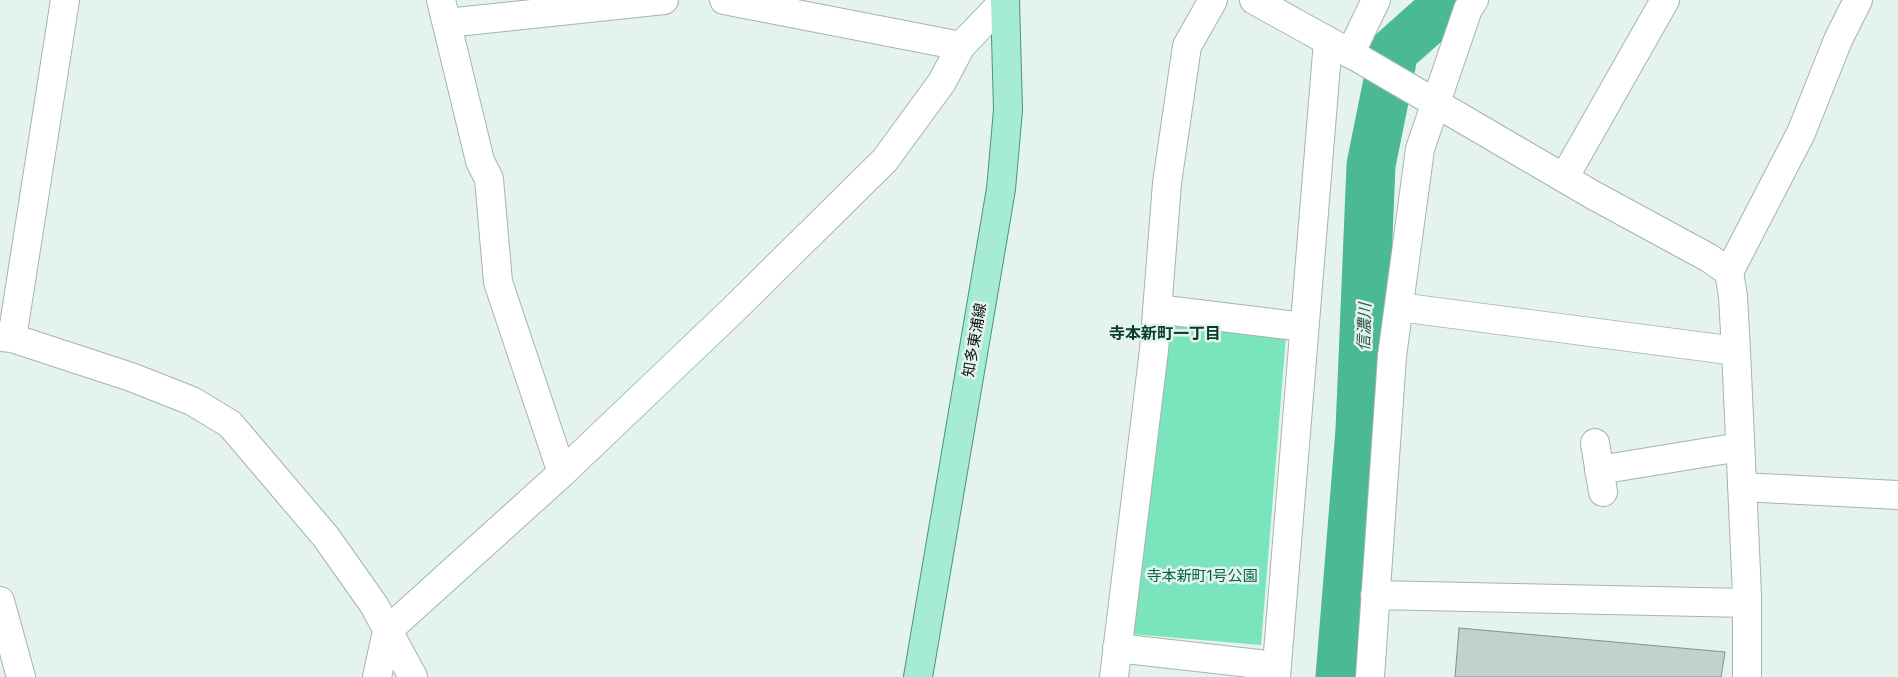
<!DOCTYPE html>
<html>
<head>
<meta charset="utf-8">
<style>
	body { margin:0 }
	canvas { display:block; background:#e5f3ed }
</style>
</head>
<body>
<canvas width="1898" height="677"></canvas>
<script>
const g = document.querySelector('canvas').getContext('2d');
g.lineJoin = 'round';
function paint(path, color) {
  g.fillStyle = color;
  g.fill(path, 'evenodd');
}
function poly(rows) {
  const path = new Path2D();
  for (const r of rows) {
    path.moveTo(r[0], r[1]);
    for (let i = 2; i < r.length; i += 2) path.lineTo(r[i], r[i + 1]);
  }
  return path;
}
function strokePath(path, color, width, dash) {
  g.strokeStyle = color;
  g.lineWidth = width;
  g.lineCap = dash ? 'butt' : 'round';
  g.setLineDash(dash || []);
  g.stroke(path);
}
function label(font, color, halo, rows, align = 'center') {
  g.font = font + ' Inter,"Noto Sans JP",sans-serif';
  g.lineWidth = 5;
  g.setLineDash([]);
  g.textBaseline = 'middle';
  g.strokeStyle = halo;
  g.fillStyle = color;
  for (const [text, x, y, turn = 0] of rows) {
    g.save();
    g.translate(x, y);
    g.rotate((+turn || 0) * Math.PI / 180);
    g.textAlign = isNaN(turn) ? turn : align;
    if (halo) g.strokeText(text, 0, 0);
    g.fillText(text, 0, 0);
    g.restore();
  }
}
paint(poly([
	[1168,323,1286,336,1261,645,1131,634]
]), '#7ae5bd');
strokePath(poly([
	[1340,677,1360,430,1371,165,1394,51,1439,11,1445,0]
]), '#4ab994', 49);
const building = poly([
	[1459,628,1725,652,1721,677,1455,677,1459,628]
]);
paint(building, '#c3d1cb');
strokePath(building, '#84918b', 1);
const street = poly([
	[441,0,480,161,489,179,498,282,562,473],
	[724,0,961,46],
	[1254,0,1328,41,1276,677],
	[447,23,664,0],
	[1350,54,1376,0],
	[1355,56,1593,195,1709,258,1729,272,1733,296,1736,351,1747,594,1747,677],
	[1564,178,1665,0],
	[1729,272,1801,133,1838,40,1858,0],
	[1399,307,1736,351],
	[1157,309,1304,327],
	[0,337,12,338,131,377,192,401,230,424,326,537,374,605,413,677],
	[12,338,65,0],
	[1595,443,1603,492],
	[1599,470,1740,447],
	[1742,487,1898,495],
	[1375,595,1747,603],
	[0,601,21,677],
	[1117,648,1276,666],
	[377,677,387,631,562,473,732,311,885,160,942,82,961,46,1005,0],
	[1114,677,1154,350,1167,183,1187,46,1213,0],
	[1370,677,1392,356,1420,149,1468,9,1474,0]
]);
const secondary = poly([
	[1328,41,1355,56]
]);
const primary = poly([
	[918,677,1001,189,1008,110,1005,0]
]);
strokePath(street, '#a6b4ae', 30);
strokePath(secondary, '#a6b4ae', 30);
strokePath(primary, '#49967b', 30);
strokePath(street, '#fff', 28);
strokePath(secondary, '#fff', 28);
strokePath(primary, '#a6ebd3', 28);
label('15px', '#0c110f', '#e5f3ed', [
	["知多東浦線",975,340,-80]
]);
label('15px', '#056249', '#e5f3ed', [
	["寺本新町1号公園",1202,576]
]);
label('italic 16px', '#265443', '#e5f3ed', [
	["信濃川",1365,327,-88]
]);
label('bold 16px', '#073c2c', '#e5f3ed', [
	["寺本新町一丁目",1165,334]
]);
</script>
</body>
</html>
